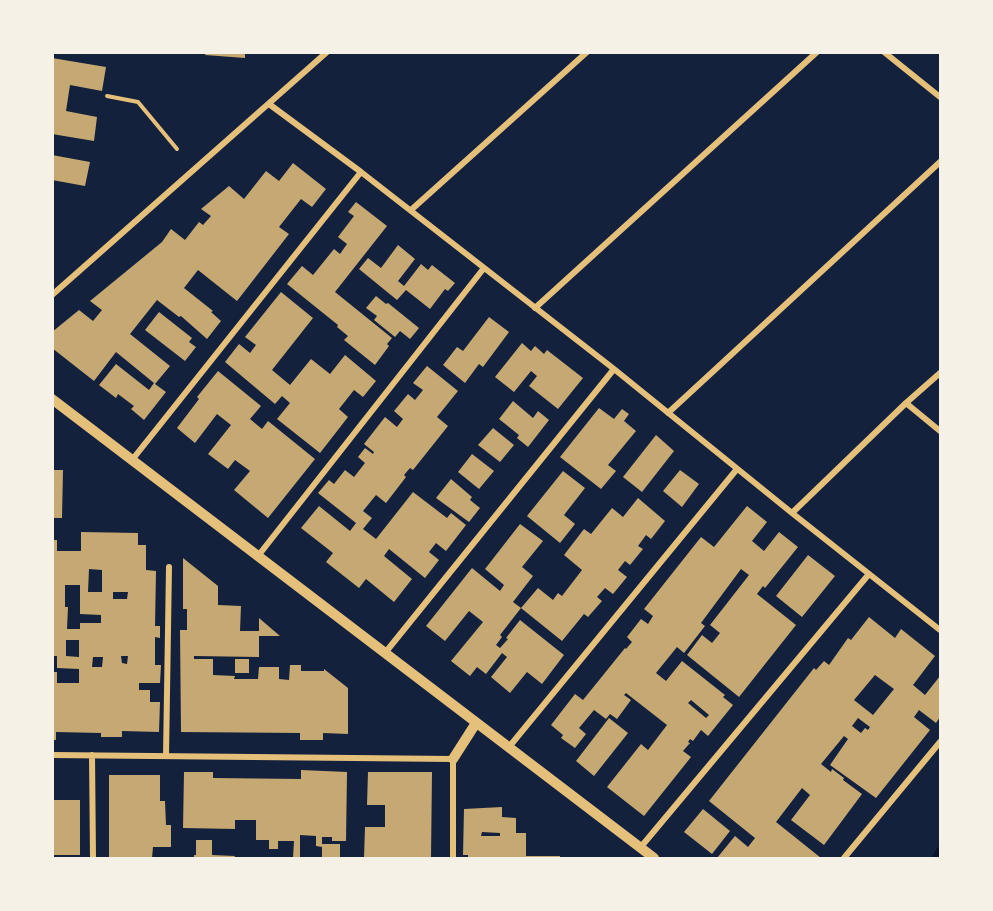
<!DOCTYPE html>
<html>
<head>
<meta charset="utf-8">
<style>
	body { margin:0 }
	#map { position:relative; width:993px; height:911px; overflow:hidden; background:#14213d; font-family:"PT Sans",sans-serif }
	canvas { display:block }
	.frame { position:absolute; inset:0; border:54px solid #f6f1e7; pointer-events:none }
</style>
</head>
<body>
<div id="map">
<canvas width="993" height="911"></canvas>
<div class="frame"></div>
</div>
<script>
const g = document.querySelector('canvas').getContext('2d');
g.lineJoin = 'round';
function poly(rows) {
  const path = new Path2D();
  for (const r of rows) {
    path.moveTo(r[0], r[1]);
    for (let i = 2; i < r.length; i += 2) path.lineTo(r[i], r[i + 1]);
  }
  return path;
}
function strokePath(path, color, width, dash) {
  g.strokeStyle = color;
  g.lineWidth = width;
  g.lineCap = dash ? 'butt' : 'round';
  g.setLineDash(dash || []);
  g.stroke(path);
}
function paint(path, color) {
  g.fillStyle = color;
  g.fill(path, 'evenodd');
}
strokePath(poly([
	[936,858,940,851]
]), '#0b132b', 8);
paint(poly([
	[206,52,245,52,245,58,205,55],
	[52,58,106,67,102,91,70,85,66,111,97,117,94,141,52,134,54,83,52,82],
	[52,155,90,162,85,186,52,180],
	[293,163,326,189,312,207,301,199,279,227,289,234,237,301,198,270,184,288,213,311,211,312,221,321,207,339,181,316,179,317,157,300,130,334,170,366,155,384,166,392,144,420,131,409,134,406,118,394,116,398,99,385,116,364,149,390,154,383,116,352,94,381,52,348,52,332,79,310,93,321,102,310,90,301,162,242,171,229,185,240,199,222,203,225,211,216,201,209,229,186,244,199,266,171,279,181],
	[356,202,387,226,335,292,392,338,387,344,389,346,375,365,344,340,348,336,337,327,338,325,287,284,302,266,313,275,334,249,340,254,347,244,338,237,354,216,348,212],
	[398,245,415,259,398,281,404,286,421,264,428,270,432,265,455,283,448,291,445,289,430,309,406,290,397,300,359,269,368,258,381,268],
	[281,292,313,318,272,370,290,385,311,359,330,374,345,355,376,381,363,397,354,390,339,409,348,417,320,453,277,419,290,403,282,396,275,404,225,362,239,344,250,353,256,345,245,337],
	[376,296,386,304,388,303,419,328,410,339,400,331,395,337,374,320,377,316,366,308],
	[159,312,192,338,189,342,196,347,185,361,145,330],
	[489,317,509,332,483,367,479,364,465,383,443,365,457,347,463,351],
	[522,343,531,351,535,346,544,354,547,350,583,378,558,409,529,386,537,376,531,371,514,392,495,377],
	[427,366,458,391,437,417,448,426,413,470,410,468,404,475,406,477,386,503,376,495,363,511,372,518,363,529,376,539,413,492,447,518,451,513,466,525,446,551,436,543,429,552,439,560,425,578,389,549,384,556,412,579,394,602,366,579,359,588,326,562,333,553,301,528,319,506,350,531,356,523,318,493,329,480,334,484,345,470,354,477,365,463,358,457,365,448,373,454,374,452,364,444,385,417,397,427,403,419,394,411,408,394,415,400,423,390,413,383],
	[218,371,261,406,250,419,262,429,268,421,315,459,268,518,234,490,250,471,235,460,228,469,208,454,231,425,217,414,195,443,177,428,199,399,197,397],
	[513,401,533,418,538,411,549,420,528,447,517,438,519,435,499,419],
	[599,408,614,419,622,409,629,414,624,421,636,431,608,465,616,471,601,489,560,457],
	[493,428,514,445,500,462,478,445],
	[656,435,674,451,642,492,623,477],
	[472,454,494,471,479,489,458,472],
	[52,470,63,470,62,518,52,518],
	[680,470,699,484,682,507,663,491],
	[563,471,585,488,564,515,575,524,560,543,527,516],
	[451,479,472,497,470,500,480,508,469,522,436,498],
	[638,498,665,521,651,539,646,535,638,546,643,549,630,565,625,561,618,570,627,577,613,594,605,588,597,597,602,601,588,617,584,614,562,641,521,608,538,588,553,600,558,593,562,596,582,570,564,555,584,529,591,534,612,508,623,517],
	[747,506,767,522,752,541,764,551,779,532,798,547,765,588,763,586,757,594,796,625,739,697,687,655,702,635,712,643,720,633,710,625,749,575,741,569,701,623,705,626,684,653,677,647,656,673,666,681,682,661,725,695,723,697,733,705,708,736,701,730,693,741,690,739,688,742,690,743,683,751,691,757,644,816,607,787,641,744,648,750,667,725,626,693,624,695,631,700,617,719,610,714,606,719,594,710,579,728,586,734,575,748,561,738,563,735,551,725,575,694,583,700,625,648,626,649,632,642,627,637,641,619,648,624,653,616,644,609,701,537,714,547],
	[691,700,709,715,706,718,688,703],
	[520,524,543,541,522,567,533,576,513,602,521,608,500,635,502,637,496,645,500,648,508,639,506,638,520,620,564,655,542,684,527,672,510,693,491,677,507,657,502,653,486,674,477,667,470,676,451,661,483,622,469,611,445,641,426,626,472,568,500,591,504,585,485,569],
	[81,532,138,533,138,545,146,545,146,570,156,571,155,626,160,626,160,638,155,637,155,665,161,665,160,683,139,683,139,690,150,690,150,702,160,702,159,732,122,731,122,737,101,737,101,733,56,732,56,740,52,740,52,672,57,672,57,683,79,683,79,669,57,668,57,656,52,656,52,540,57,540,57,551,81,551],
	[89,569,102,570,102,592,88,592],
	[65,585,80,585,80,614,101,615,101,623,80,623,80,629,67,629,68,607,65,607],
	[113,592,128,592,127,599,113,599],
	[66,640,79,640,79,657,66,656],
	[121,656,128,656,127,664,122,663],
	[93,657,103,657,102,667,92,667],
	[808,555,835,576,802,617,776,596],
	[183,558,218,586,218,605,241,606,240,631,259,631,259,618,280,636,259,636,259,657,194,656,194,659,213,659,213,675,235,676,234,679,258,679,259,667,279,667,279,679,289,680,290,665,301,665,301,671,324,671,324,669,348,688,348,734,323,733,323,740,300,740,300,733,181,732,180,630,187,630,187,609,183,609],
	[869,617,895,638,901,629,935,656,913,685,925,695,940,676,940,717,936,723,919,710,914,717,930,730,876,798,830,765,848,739,844,736,821,764,831,772,832,769,844,778,843,780,862,794,824,845,791,820,810,795,802,788,776,822,821,858,717,858,735,836,748,847,755,838,709,801,814,668,816,670,824,661,829,665,848,638,851,640],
	[875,675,894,689,873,715,854,700],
	[858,718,870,727,868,730,865,728,861,733,852,726],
	[235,659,249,659,249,673,235,673],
	[609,718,628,733,594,776,576,761],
	[301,770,347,772,346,841,332,841,332,837,322,837,322,844,340,844,340,858,322,858,322,847,316,846,316,836,300,835,300,858,293,858,294,841,278,841,278,849,269,849,269,840,256,840,256,820,235,820,235,829,183,828,184,772,213,772,213,778,301,779],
	[368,772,432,772,431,858,364,858,365,827,385,827,385,805,367,805],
	[109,775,160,775,160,801,165,801,166,825,171,825,171,847,153,847,152,858,109,858],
	[52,800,80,800,80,855,52,855],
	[502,807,502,817,516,818,516,833,526,833,526,856,560,856,560,858,468,858,468,855,463,855,464,809],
	[482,832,500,833,500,836,481,836],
	[703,809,730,831,712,854,684,832],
	[196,840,212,840,212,855,235,856,234,858,194,858,194,855,196,855]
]), '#c6a872');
strokePath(poly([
	[107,96,138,102,177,149]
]), '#e5c07b', 4);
strokePath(poly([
	[884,52,940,97],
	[269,104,361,172,614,369,792,513,940,630],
	[411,210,587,52],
	[52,295,327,52],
	[535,308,817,52],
	[906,403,940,431],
	[668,413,940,162],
	[132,460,361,172],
	[792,513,906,403,940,373],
	[258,556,484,268],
	[385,653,614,369],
	[509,747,737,469],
	[52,755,453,759,453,858],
	[92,755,93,858],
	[166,756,169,567],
	[640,848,869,574],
	[844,858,940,742]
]), '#e5c07b', 6);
strokePath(poly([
	[52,399,654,858],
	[453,759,476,723]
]), '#e5c07b', 10);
</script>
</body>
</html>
